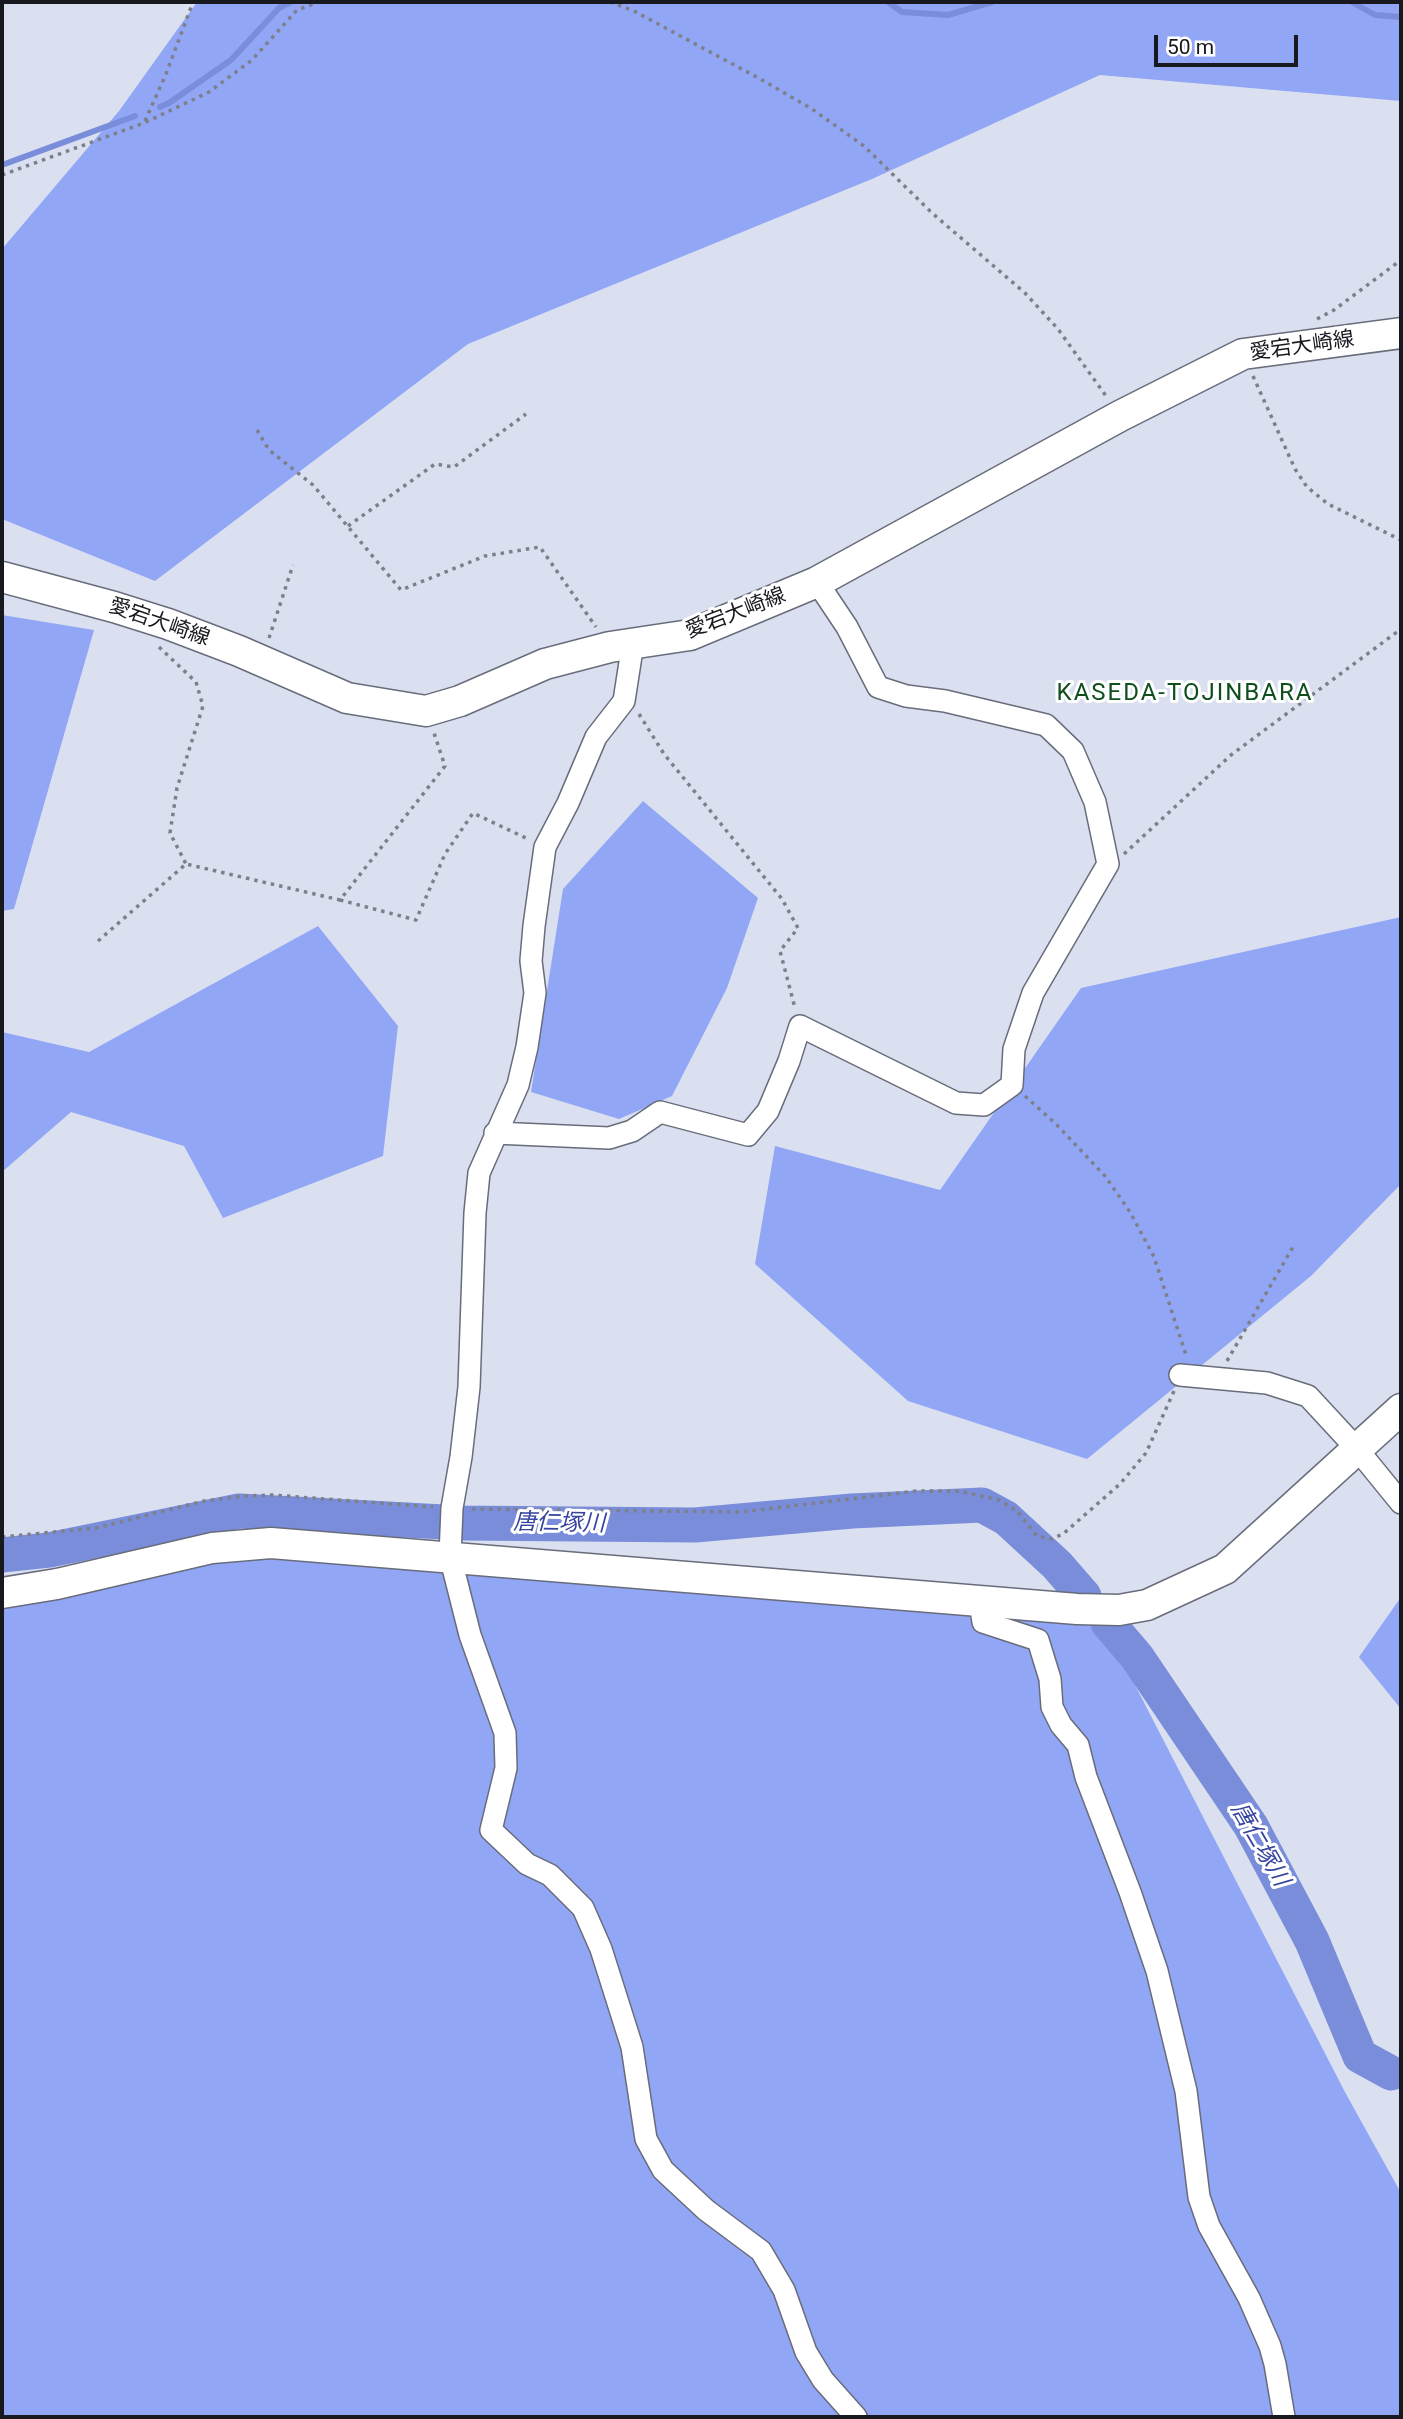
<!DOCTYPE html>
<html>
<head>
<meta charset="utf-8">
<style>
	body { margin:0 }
	#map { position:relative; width:1403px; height:2419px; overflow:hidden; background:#dae0f0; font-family:Roboto,sans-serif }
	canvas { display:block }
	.frame { position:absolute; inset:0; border:4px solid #18191f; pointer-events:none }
	.scale { position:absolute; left:1154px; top:35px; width:144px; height:32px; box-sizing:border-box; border:4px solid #18191f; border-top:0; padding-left:9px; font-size:21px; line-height:24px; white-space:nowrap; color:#18191f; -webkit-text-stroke:5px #fff; paint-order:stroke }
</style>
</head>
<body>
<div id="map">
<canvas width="1403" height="2419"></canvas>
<div class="frame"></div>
<div class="scale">50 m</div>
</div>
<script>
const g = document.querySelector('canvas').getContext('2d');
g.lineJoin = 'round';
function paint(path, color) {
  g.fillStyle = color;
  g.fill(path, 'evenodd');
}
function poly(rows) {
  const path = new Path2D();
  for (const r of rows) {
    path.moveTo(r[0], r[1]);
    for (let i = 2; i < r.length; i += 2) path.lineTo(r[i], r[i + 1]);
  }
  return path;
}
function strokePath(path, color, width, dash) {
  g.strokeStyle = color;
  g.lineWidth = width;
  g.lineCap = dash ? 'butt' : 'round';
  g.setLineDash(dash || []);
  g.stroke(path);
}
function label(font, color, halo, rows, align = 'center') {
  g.font = font + ' Roboto,"Noto Sans JP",sans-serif';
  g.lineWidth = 6;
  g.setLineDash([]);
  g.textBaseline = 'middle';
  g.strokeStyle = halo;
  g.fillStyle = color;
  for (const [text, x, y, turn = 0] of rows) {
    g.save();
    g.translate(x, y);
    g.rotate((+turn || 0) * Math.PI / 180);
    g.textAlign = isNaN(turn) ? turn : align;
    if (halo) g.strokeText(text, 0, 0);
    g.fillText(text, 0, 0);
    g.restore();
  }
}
paint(poly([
	[197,2,1401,2,1401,101,1100,75,872,179,468,344,155,581,2,519,2,249,119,111],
	[2,615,94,630,14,909,2,911],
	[643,801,758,898,727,988,672,1096,619,1119,531,1092,563,889],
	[1401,917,1401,1184,1311,1276,1087,1459,908,1401,755,1264,775,1146,940,1190,1081,988],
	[318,926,398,1026,383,1156,223,1218,184,1146,71,1112,2,1172,2,1032,89,1052],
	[284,1557,1103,1623,1346,2094,1401,2193,1401,2417,2,2417,2,1602,226,1558],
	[1401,1597,1401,1709,1359,1657]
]), '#92a6f6');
strokePath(poly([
	[888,2,902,12,948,15,992,2],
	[1352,2,1375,15,1401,17],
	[160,107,169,103,231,60,279,8,291,2],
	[2,165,135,116]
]), '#7a8dda', 6);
strokePath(poly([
	[2,1555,49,1550,239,1511,462,1523,695,1525,852,1511,982,1505,1006,1518,1057,1565,1084,1596],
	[1108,1623,1137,1657,1251,1826,1312,1941,1360,2056,1391,2073]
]), '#7a8dda', 35);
const street = poly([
	[633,643,624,701,596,737,568,803,545,847,534,926,531,961,535,993,527,1047,518,1085,479,1173,475,1213,469,1387,461,1457,452,1508,450,1556,470,1635,505,1733,506,1768,491,1830,527,1864,550,1875,583,1908,601,1949,632,2047,646,2139,663,2170,706,2210,761,2251,784,2290,806,2352,823,2380,856,2417],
	[495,1133,609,1138,632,1131,660,1112,748,1135,768,1111,789,1061,800,1026,956,1103,984,1105,1012,1085,1014,1049,1033,993,1108,864,1095,802,1073,751,1046,725,945,701,906,696,878,687,847,627,817,582],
	[1180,1375,1267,1383,1308,1396,1357,1449,1401,1503],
	[980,1602,983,1622,1038,1640,1050,1679,1052,1707,1061,1725,1078,1745,1086,1777,1130,1892,1157,1971,1186,2091,1199,2197,1209,2226,1249,2298,1270,2346,1275,2364,1284,2417]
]);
const secondary = poly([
	[2,577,114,607,168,624,239,651,347,698,426,711,460,701,545,664,610,647,690,635,817,582,1120,416,1243,354,1401,333],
	[2,1593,57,1584,212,1548,271,1543,1077,1609,1119,1610,1147,1605,1225,1569,1401,1409]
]);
strokePath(street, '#686c7b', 24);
strokePath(secondary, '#686c7b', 33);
strokePath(poly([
	[610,2,634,11,764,81,812,109,864,146,932,213,1025,293,1058,329,1106,396],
	[145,121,166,74,193,2],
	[2,175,144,123,209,92,252,60,297,10,319,2],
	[1317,319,1334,310,1401,260],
	[1253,376,1295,469,1307,487,1328,504,1401,540],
	[257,430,269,450,313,485,401,590,485,556,540,547,596,627],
	[348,526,435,464,454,467,526,414],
	[269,638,293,565],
	[159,647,196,682,203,706,177,788,170,833,186,864],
	[639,714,664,754,782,899,798,928,780,951,795,1008],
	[1124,854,1231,755,1401,629],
	[340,900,416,920,445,854,473,813,528,839],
	[98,941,186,864,340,900,445,766,434,733],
	[1025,1096,1056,1124,1105,1176,1130,1212,1154,1257,1187,1358],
	[1227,1361,1294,1245],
	[472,1509,741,1512,916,1491,959,1491,999,1500,1017,1511,1037,1536,1051,1539,1063,1534,1120,1484,1146,1453,1174,1391],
	[2,1537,96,1528,204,1501,244,1496,272,1495,433,1507]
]), '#7d808b', 3.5, [3.5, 5]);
strokePath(street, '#fff', 21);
strokePath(secondary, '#fff', 30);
label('21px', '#18191f', '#fff', [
	["愛宕大崎線",1302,347,-8],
	["愛宕大崎線",736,614,-21],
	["愛宕大崎線",159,623,19]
]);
label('italic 23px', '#37449f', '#fff', [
	["唐仁塚川",559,1524,1],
	["唐仁塚川",1259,1845,60]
]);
g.letterSpacing = '2px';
label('24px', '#0f4e1e', '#fff', [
	["KASEDA-TOJINBARA",1185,694]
]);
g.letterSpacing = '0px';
</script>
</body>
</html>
